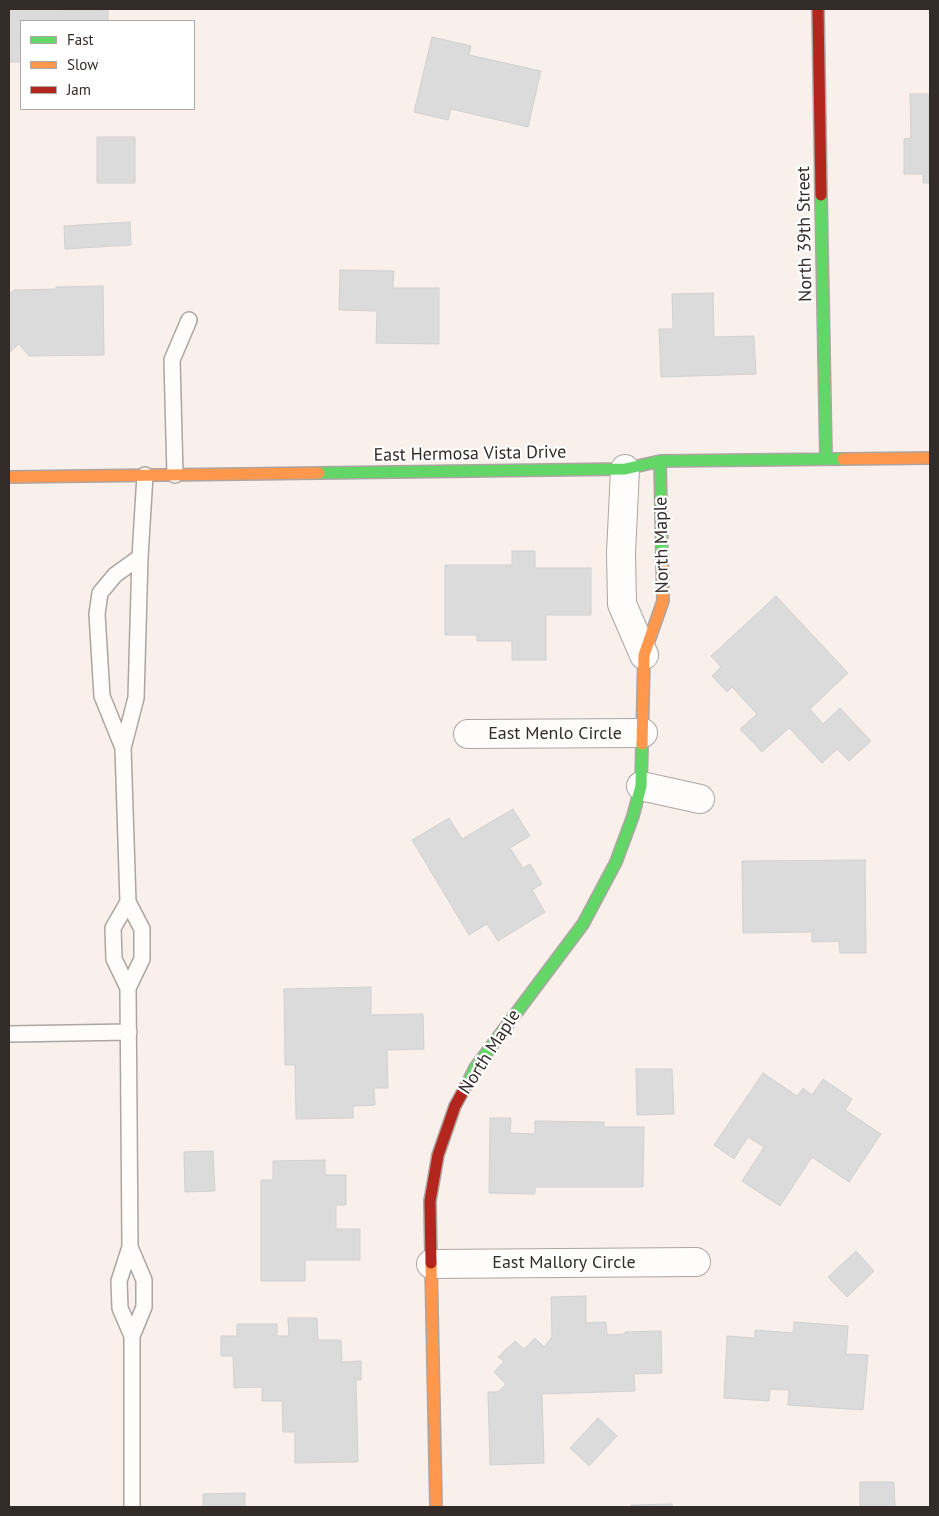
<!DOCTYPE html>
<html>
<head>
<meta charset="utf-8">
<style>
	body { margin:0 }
	#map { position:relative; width:939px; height:1516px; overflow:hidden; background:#f9f0ec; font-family:"PT Sans",sans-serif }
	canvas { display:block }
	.frame { position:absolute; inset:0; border:10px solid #322b28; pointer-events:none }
	.legend { position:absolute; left:20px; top:20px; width:175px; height:90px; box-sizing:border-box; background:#fff; border:1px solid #adaaa9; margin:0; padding:6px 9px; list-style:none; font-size:15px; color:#322b28 }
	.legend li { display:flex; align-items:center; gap:10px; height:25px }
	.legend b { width:25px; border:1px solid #adaaa9 }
</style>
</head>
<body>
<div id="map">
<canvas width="939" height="1516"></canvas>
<div class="frame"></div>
<ul class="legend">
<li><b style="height:6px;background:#63d668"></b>Fast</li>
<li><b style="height:6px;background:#ff974d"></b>Slow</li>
<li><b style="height:6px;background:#b3261e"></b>Jam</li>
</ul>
</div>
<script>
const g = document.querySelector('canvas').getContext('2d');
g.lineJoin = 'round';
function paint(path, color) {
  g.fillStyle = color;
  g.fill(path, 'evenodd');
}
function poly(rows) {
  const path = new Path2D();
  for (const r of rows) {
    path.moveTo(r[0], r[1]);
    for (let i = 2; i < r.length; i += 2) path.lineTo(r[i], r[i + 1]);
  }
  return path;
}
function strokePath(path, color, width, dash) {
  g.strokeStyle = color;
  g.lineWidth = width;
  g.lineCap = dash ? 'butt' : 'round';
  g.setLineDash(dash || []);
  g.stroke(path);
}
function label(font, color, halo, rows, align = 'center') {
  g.font = font + ' "PT Sans",sans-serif';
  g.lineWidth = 4.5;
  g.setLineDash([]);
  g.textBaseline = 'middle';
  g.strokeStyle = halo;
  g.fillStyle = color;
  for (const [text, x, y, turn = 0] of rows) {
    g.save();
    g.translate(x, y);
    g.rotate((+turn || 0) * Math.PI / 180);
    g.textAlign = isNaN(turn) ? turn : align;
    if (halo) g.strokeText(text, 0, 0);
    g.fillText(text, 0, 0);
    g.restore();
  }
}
const building = poly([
	[9,9,108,10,108,21,21,21,21,62,9,62,9,9],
	[432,37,471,46,469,55,541,71,528,127,451,109,448,120,414,112,432,37],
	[910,94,930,94,930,183,923,183,923,174,904,174,904,139,911,138,910,94],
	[97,137,135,137,135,183,97,183,97,137],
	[130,222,131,245,65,249,64,226,130,222],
	[340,270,394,271,393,288,439,288,439,344,376,343,377,311,339,310,340,270],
	[103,286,104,355,29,356,19,344,9,353,9,294,14,290,56,289,56,287,103,286],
	[713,293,714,337,754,336,756,374,661,377,659,329,673,329,672,294,713,293],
	[512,551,535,551,535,568,591,568,591,615,546,615,546,660,512,660,512,641,477,641,477,635,445,635,445,565,512,565,512,551],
	[776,596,848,673,810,709,823,724,840,708,871,741,849,761,837,749,822,763,789,728,762,752,740,729,757,714,732,687,727,692,712,676,721,667,711,656,776,596],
	[513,809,530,836,510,848,523,868,530,864,542,884,532,890,545,912,498,941,487,924,469,935,412,840,449,818,462,839,513,809],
	[865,860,866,953,840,953,839,941,812,942,812,932,743,933,742,861,865,860],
	[371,987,371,1015,423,1014,424,1049,387,1050,388,1088,374,1088,375,1105,353,1106,353,1118,296,1119,295,1065,285,1065,284,989,371,987],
	[636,1069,672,1069,674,1114,637,1115,636,1069],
	[763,1073,797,1096,803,1088,812,1095,823,1079,852,1099,845,1110,881,1134,849,1182,812,1157,780,1206,742,1181,764,1147,748,1137,734,1159,714,1145,763,1073],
	[490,1118,511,1118,510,1133,535,1134,535,1121,604,1122,604,1127,644,1127,643,1187,535,1187,535,1194,489,1193,490,1118],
	[213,1151,215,1191,185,1192,184,1152,213,1151],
	[325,1160,325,1175,346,1175,346,1205,336,1205,336,1229,360,1229,360,1260,305,1260,305,1281,261,1281,261,1180,273,1180,273,1161,325,1160],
	[856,1251,874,1271,847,1297,828,1277,856,1251],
	[586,1296,586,1323,606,1322,607,1335,625,1334,625,1332,661,1331,662,1373,634,1374,635,1391,542,1394,544,1463,490,1465,488,1392,498,1392,506,1384,494,1372,504,1361,498,1357,515,1341,524,1349,535,1338,544,1347,552,1337,551,1297,586,1296],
	[288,1318,317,1318,318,1340,341,1340,342,1362,361,1361,361,1380,356,1380,358,1462,295,1463,295,1432,283,1432,282,1401,262,1401,262,1387,234,1388,233,1356,221,1356,221,1336,237,1336,237,1324,277,1324,277,1336,289,1336,288,1318],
	[794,1322,848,1326,846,1354,868,1355,863,1410,788,1405,789,1390,770,1389,769,1401,724,1398,727,1336,755,1338,755,1330,793,1333,794,1322],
	[598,1418,617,1436,589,1466,570,1448,598,1418],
	[860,1482,894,1482,895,1507,860,1507,860,1482],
	[245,1493,245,1507,203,1507,203,1494,245,1493],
	[672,1504,672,1507,631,1507,631,1505,672,1504]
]);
paint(building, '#dcdbdb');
strokePath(building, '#d1d0d0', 1);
const lane = poly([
	[175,475,172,360,189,320],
	[123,748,102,696,97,614,100,593,115,575,140,557],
	[128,988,114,959,113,928,128,902],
	[9,1034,129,1032],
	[130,1247,144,1280,144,1307,132,1336],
	[132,1507,132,1336,120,1308,119,1281,130,1247,128,988,142,959,142,929,128,902,123,748,136,698,140,557,145,475]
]);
const street = poly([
	[625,469,621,553,622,604,644,655],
	[468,734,643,733],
	[641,786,700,799],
	[431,1264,696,1262]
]);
const fast = poly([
	[821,195,826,459],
	[660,461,662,558],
	[319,473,625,469,660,461,843,459],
	[466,1086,475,1068,583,924,616,862,633,816,641,786,642,744]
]);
const slow = poly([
	[843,459,930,458],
	[9,477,319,473],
	[642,744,644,655,663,601,662,558],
	[431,1263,436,1507]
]);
const jam = poly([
	[818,9,821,195],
	[431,1263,430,1201,438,1155,455,1106,466,1086]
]);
strokePath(lane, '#aca5a2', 18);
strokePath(street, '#aca5a2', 30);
strokePath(fast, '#aca5a2', 14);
strokePath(slow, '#aca5a2', 14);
strokePath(jam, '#aca5a2', 14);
strokePath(lane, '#fefdfc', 15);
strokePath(street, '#fefdfc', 28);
strokePath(fast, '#63d668', 11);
strokePath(slow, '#ff974d', 11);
strokePath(jam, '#b3261e', 11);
label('18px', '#322b28', '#fff', [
	["North 39th Street",805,234,-91],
	["East Hermosa Vista Drive",470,454,-1],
	["North Maple",662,545,-91],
	["East Menlo Circle",555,734],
	["North Maple",490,1052,-57],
	["East Mallory Circle",564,1263]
]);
</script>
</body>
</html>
